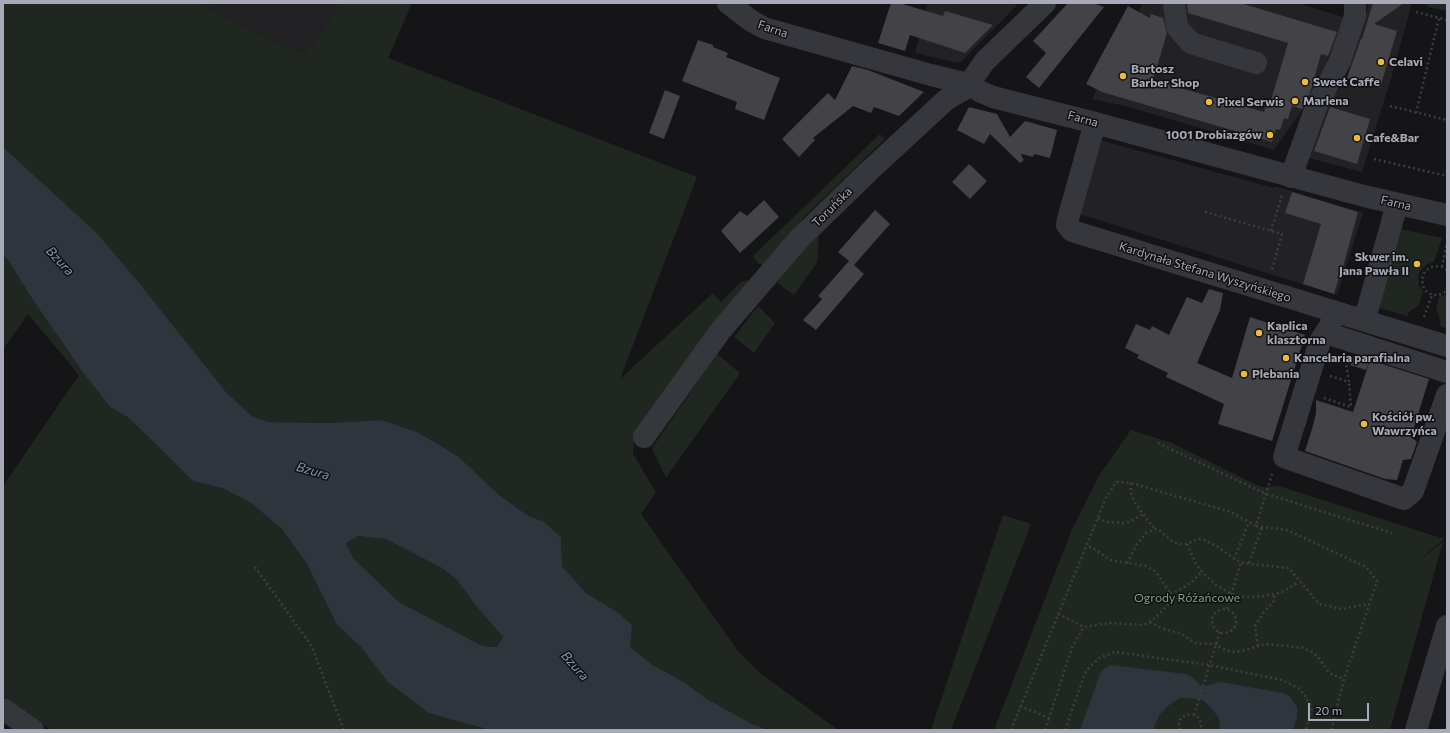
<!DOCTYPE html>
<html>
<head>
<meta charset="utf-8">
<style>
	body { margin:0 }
	#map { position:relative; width:1450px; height:733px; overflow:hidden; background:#151517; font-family:Commissioner,sans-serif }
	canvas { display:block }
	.frame { position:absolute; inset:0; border:4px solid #a8abb7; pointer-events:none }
	.scale { position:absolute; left:1308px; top:703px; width:61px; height:18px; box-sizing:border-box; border:2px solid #a8abb7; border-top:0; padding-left:5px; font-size:12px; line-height:14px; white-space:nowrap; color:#a8abb7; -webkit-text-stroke:3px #101012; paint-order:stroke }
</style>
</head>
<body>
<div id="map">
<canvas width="1450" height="733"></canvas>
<div class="frame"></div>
<div class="scale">20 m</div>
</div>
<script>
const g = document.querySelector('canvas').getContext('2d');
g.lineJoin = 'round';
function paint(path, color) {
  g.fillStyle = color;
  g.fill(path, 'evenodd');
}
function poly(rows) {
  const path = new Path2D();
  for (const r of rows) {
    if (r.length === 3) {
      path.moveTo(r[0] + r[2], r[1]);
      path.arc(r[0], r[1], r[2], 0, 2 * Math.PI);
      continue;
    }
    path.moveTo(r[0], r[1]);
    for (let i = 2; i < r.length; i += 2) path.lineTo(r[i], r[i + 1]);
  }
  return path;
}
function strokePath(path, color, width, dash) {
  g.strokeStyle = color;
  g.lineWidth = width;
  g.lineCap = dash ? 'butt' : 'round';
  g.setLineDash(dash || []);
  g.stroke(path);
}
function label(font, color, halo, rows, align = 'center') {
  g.font = font + ' Commissioner,sans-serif';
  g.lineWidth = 3;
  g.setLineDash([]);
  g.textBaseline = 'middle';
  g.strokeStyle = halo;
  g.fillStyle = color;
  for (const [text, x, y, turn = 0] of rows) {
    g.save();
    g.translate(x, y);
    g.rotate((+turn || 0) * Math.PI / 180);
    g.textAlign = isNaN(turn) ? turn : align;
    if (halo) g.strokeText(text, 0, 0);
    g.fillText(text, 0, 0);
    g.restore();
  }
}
paint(poly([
	[200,3,341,3,306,55,220,15],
	[928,3,1019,3,962,61,958,63,915,53],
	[1142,3,1298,3,1349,19,1340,46,1319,76,1311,98,1274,150,1129,107,1092,99,1139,12],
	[1367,3,1412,3,1392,75,1362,172,1305,157,1322,106,1346,82,1362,19,1368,8],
	[1100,140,1274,188,1275,186,1363,213,1337,295,1080,214]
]), '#222124');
paint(poly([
	[3,3,200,3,220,15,306,55,341,3,412,3,388,58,697,177,620,379,713,293,721,302,742,281,752,280,634,440,633,454,656,492,641,514,738,651,760,673,838,730,768,730,750,723,707,699,684,682,651,664,629,647,617,612,586,593,562,566,561,537,544,522,527,515,499,495,459,457,382,420,328,423,269,422,253,417,226,392,136,279,96,232,3,147],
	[1427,3,1447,3,1447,11,1428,7],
	[880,134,885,139,804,217,769,263,763,265,758,264,753,256],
	[1400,229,1442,238,1434,262,1428,264,1419,272,1418,279,1419,286,1423,291,1419,305,1410,311,1407,316,1380,308,1377,303],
	[819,236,817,262,794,295,777,283,809,240],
	[3,255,8,260,31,297,82,371,110,407,129,418,193,481,222,488,251,503,282,529,307,564,337,625,361,647,463,722,490,730,51,730,3,696,3,486,79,375,28,314,3,349],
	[1447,294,1447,329,1440,326,1439,314,1436,310,1439,297],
	[758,306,775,323,754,353,734,337],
	[717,354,740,373,666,478,652,448],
	[1131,430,1172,443,1261,487,1279,486,1444,539,1417,562,1443,542,1390,730,994,730,1071,532,1100,474],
	[1003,515,1031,524,951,730,931,730],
	[358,536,385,539,442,568,457,580,477,607,503,637,497,647,483,646,399,602,354,559,346,543]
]), '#202721');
paint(poly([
	[3,147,96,232,136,279,226,392,253,417,269,422,328,423,382,420,419,433,459,457,499,495,527,515,544,522,561,537,562,566,586,593,617,612,632,625,630,647,651,664,684,682,707,699,750,723,768,730,490,730,429,713,388,682,361,647,337,625,307,564,282,529,251,503,222,488,193,481,129,418,110,407,82,371,31,297,8,260,3,255],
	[358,536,385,539,442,568,457,580,477,607,503,637,497,647,483,646,399,602,354,559,346,543],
	[1111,665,1185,674,1192,677,1200,685,1205,686,1221,682,1283,693,1290,697,1297,707,1297,717,1293,730,1219,730,1220,723,1218,717,1213,710,1203,700,1190,698,1180,698,1170,704,1160,714,1154,727,1154,730,1080,730,1100,674,1103,669]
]), '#2e353c');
paint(poly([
	[891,3,899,3,943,16,945,11,993,25,965,53,910,35,905,51,878,43],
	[1068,3,1093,3,1104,7,1039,88,1026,77,1046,53,1033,41],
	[1187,3,1240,3,1337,32,1328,56,1321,54,1311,90,1302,109,1292,106,1288,119,1284,118,1280,130,1276,129,1272,142,1102,92,1086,84,1128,6,1150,18,1151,14,1163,18,1167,33,1153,80,1264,112,1268,99,1271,100,1288,43,1188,13],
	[1373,3,1404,3,1374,24,1397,31,1380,88,1347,78,1361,39,1362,39],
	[698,40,713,45,713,47,728,53,726,57,780,78,764,120,735,109,737,102,682,81],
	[852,66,868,70,924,92,899,116,874,107,871,113,853,106,813,138,815,140,799,157,782,139,828,93,835,100],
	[665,90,680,96,664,139,649,133],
	[969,107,997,114,1010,137,1025,121,1057,130,1050,158,1034,154,1033,157,1022,154,1021,155,1024,160,1020,163,990,134,984,144,957,130],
	[1330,107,1370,119,1357,164,1314,151],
	[969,164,987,181,970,199,952,182],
	[1292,192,1358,212,1343,267,1342,267,1334,294,1303,284,1321,224,1285,213],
	[764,200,779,217,740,253,721,231,740,211,747,216],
	[875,210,890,224,854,265,864,274,816,330,803,320,822,299,818,296,849,261,838,252],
	[1209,289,1223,293,1220,310,1197,363,1232,378,1250,317,1305,335,1272,441,1218,424,1224,404,1166,377,1168,373,1137,358,1139,355,1125,348,1136,324,1150,330,1152,326,1169,335,1187,297,1202,303],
	[1354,355,1370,360,1366,370,1350,365],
	[1370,360,1429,379,1411,437,1417,442,1411,459,1403,460,1397,480,1385,479,1305,451,1312,429,1316,413,1316,400,1353,412]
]), '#424247');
strokePath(poly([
	[1416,12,1447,20],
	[1390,106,1447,120],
	[1416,113,1439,18],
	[1374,159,1447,176],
	[1205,212,1282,234,1272,270],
	[1271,231,1282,195],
	[1442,267,1447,242],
	[1447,270,1442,267,1435,266,1429,268,1424,273,1422,279,1423,286,1426,291,1432,295,1439,295,1447,291],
	[1424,317,1432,295],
	[1330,376,1349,382,1346,362],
	[1324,398,1351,407,1349,382],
	[1158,443,1266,494,1392,533],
	[1131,483,1131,493,1134,501,1145,517,1155,529],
	[1098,518,1107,522,1124,523,1131,521,1143,514],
	[1256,526,1287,530,1366,567,1377,581,1344,679,1331,730],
	[1187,544,1196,564,1203,573,1216,585,1231,594,1245,597,1265,596,1282,592,1299,582],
	[1234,559,1249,522],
	[1127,563,1137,544,1146,533,1156,529,1159,530,1173,542,1181,544,1187,544,1197,539,1202,539,1218,547,1236,560,1243,563,1289,568,1319,604,1342,609,1369,604],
	[1249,563,1262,527],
	[255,567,311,645,344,730],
	[1170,593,1177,591,1191,583,1202,571],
	[1227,609,1241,562],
	[1224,621,12],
	[1058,614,1084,627,1110,623,1143,625,1150,622,1157,616,1170,603,1170,593,1156,572,1146,566,1110,560,1093,548,1086,546],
	[1150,622,1163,629,1180,633,1195,643,1216,644,1221,648,1229,651,1235,652,1246,650,1265,644,1288,646,1303,648,1312,652,1318,657,1328,671,1333,675,1344,679],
	[1258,646,1255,626,1264,612,1274,601,1274,594],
	[1020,706,1049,718,1073,645,1084,627],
	[1194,715,1220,632],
	[1011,730,1105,500,1116,482,1131,483,1231,512,1256,526,1272,474],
	[1045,730,1049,718],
	[1066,730,1070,715,1086,671,1099,658,1115,652,1209,665,1282,680,1300,689,1312,707,1306,730],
	[1180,730,1179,723,1180,720,1182,717,1190,714,1194,715,1199,718,1201,724,1201,730]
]), '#3d3e43', 2.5, [2, 3]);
strokePath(poly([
	[728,3,750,20,764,28,931,75,972,85,979,91,993,97,1095,123,1364,196,1447,215],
	[1174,3,1177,27,1191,43,1256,63],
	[1095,123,1068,219,1067,225,1072,231,1447,346],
	[1291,177,1316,107,1340,61,1355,16,1355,3],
	[1334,312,1330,326,1320,341,1284,457,1404,499,1413,491,1447,395],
	[1362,320,1368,308,1397,204],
	[1326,333,1447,372],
	[644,437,721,330,799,239,868,172,947,99,972,85,973,78,985,61,1045,3],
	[3,709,33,730],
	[1416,730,1447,626]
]), '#36373c', 22);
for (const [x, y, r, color] of [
	[1381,62,4,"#eabc3a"],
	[1123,76,4,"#eabc3a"],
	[1305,82,4,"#eabc3a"],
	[1295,101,4,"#eabc3a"],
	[1209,102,4,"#eabc3a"],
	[1270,135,4,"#eabc3a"],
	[1357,138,4,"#eabc3a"],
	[1417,264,4,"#eabc3a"],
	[1259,333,4,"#eabc3a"],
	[1286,358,4,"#eabc3a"],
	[1244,374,4,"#eabc3a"],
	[1364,424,4,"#eabc3a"]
]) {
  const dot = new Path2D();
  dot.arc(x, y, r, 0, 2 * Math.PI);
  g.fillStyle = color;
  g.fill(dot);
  strokePath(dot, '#101012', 1.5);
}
label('12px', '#a8abb7', '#101012', [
	["Farna",773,29,19],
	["Farna",1083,119,15],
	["Farna",1396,203,13],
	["Toruńska",832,207,-45],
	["Kardynała Stefana Wyszyńskiego",1205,272,17]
]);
label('bold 12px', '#a8abb7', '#101012', [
	["Celavi",1389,62],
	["Bartosz",1131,69],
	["Barber Shop",1131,83],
	["Sweet Caffe",1313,82],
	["Marlena",1303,101],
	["Pixel Serwis",1217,102],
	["1001 Drobiazgów",1262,135,"right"],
	["Cafe&Bar",1365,138],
	["Skwer im.",1409,257,"right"],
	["Jana Pawła II",1409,271,"right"],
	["Kaplica",1267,326],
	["klasztorna",1267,340],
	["Kancelaria parafialna",1294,358],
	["Plebania",1252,374],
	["Kościół pw.",1372,417],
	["Wawrzyńca",1372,431]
], 'left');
label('12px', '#80a184', '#101012', [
	["Ogrody Różańcowe",1187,598]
]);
label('italic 13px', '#8096b0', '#101012', [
	["Bzura",60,261,47],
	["Bzura",313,471,16],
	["Bzura",575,666,49]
]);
</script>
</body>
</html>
